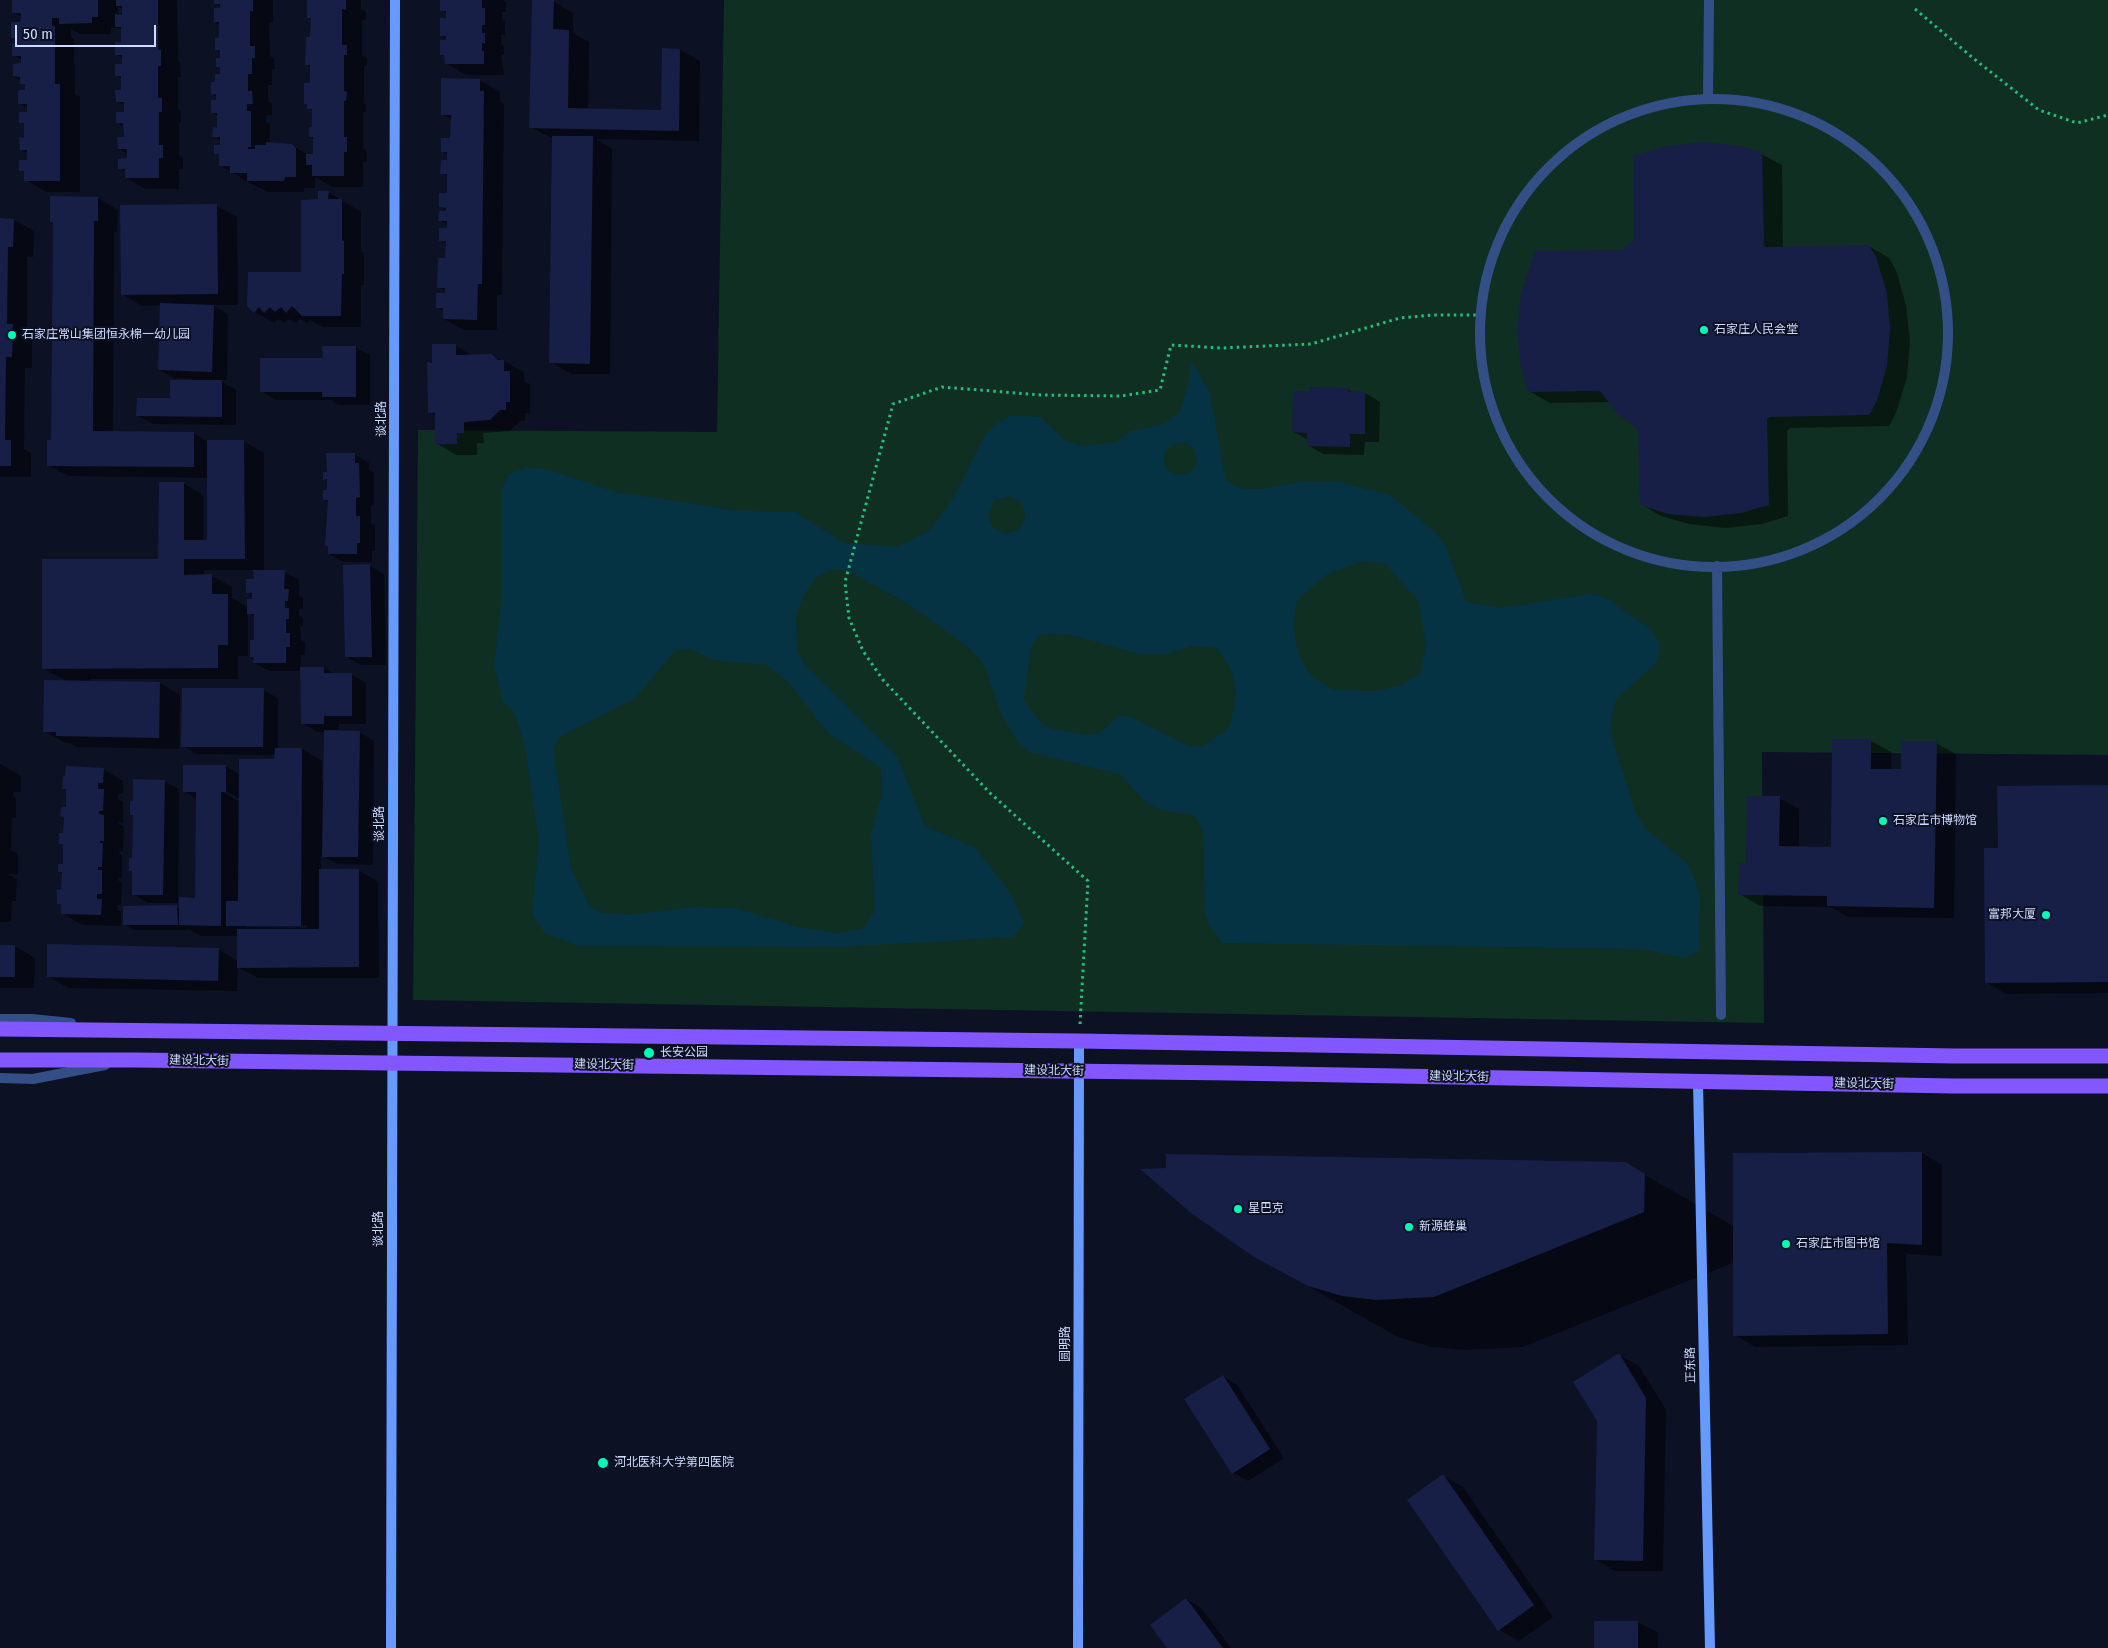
<!DOCTYPE html>
<html>
<head>
<meta charset="utf-8">
<style>
	body { margin:0 }
	#map { position:relative; width:2108px; height:1648px; overflow:hidden; background:#0c1124; font-family:"Fira Sans Condensed",sans-serif }
	canvas { display:block }
	.scale { position:absolute; left:15px; top:25px; width:141px; height:22px; box-sizing:border-box; border:2px solid #d0dcff; border-top:0; padding-left:6px; font-size:15px; line-height:18px; white-space:nowrap; color:#d0dcff; -webkit-text-stroke:4px #0c1124; paint-order:stroke }
</style>
</head>
<body>
<div id="map">
<canvas width="2108" height="1648"></canvas>
<div class="scale">50 m</div>
</div>
<script>
const g = document.querySelector('canvas').getContext('2d');
g.lineJoin = 'round';
function paint(path, color) {
  g.fillStyle = color;
  g.fill(path, 'evenodd');
}
function poly(rows) {
  const path = new Path2D();
  for (const r of rows) {
    if (r.length === 3) {
      path.moveTo(r[0] + r[2], r[1]);
      path.arc(r[0], r[1], r[2], 0, 2 * Math.PI);
      continue;
    }
    path.moveTo(r[0], r[1]);
    for (let i = 2; i < r.length; i += 2) path.lineTo(r[i], r[i + 1]);
  }
  return path;
}
function strokePath(path, color, width, dash) {
  g.strokeStyle = color;
  g.lineWidth = width;
  g.lineCap = dash ? 'butt' : 'round';
  g.setLineDash(dash || []);
  g.stroke(path);
}
function label(font, color, halo, rows, align = 'center') {
  g.font = font + ' "Fira Sans Condensed","Noto Sans SC",sans-serif';
  g.lineWidth = 4;
  g.setLineDash([]);
  g.textBaseline = 'middle';
  g.strokeStyle = halo;
  g.fillStyle = color;
  for (const [text, x, y, turn = 0] of rows) {
    g.save();
    g.translate(x, y);
    g.rotate((+turn || 0) * Math.PI / 180);
    g.textAlign = isNaN(turn) ? turn : align;
    if (halo) g.strokeText(text, 0, 0);
    g.fillText(text, 0, 0);
    g.restore();
  }
}
paint(poly([
	[724,0,2108,0,2108,755,1762,752,1764,1023,413,1000,418,430,717,432]
]), '#0f2f22');
paint(poly([
	[1190,360,1209,390,1226,481,1243,489,1263,489,1298,482,1338,482,1390,495,1433,530,1445,545,1466,602,1502,608,1588,594,1605,597,1651,630,1660,644,1657,662,1616,699,1611,718,1612,738,1635,811,1645,828,1687,863,1695,880,1700,897,1699,951,1683,958,1643,949,1223,943,1211,929,1205,913,1203,830,1194,815,1160,810,1145,801,1120,774,1033,753,1018,743,1001,713,983,662,970,649,913,607,850,571,833,569,815,578,803,597,796,615,797,651,808,668,898,758,925,826,975,848,1009,891,1024,923,1013,937,841,947,578,946,545,933,532,914,539,842,525,747,515,714,503,701,494,665,502,596,502,489,509,474,527,467,546,469,616,492,739,511,795,512,844,543,897,547,929,531,951,502,985,435,998,422,1013,415,1040,417,1066,441,1082,446,1117,442,1131,431,1164,424,1180,412,1190,378],
	[1185,442,1195,450,1197,463,1189,474,1176,475,1165,468,1164,454,1172,444],
	[1009,496,1022,503,1026,517,1019,530,1005,534,992,527,988,513,995,500],
	[1360,562,1385,563,1419,602,1426,645,1421,672,1400,686,1375,691,1333,690,1311,676,1298,654,1293,626,1297,600,1326,575],
	[1050,634,1075,636,1140,654,1167,654,1192,646,1217,648,1231,669,1236,693,1231,723,1224,732,1203,746,1191,747,1131,717,1119,715,1101,732,1090,735,1051,729,1040,722,1024,700,1031,647,1038,636],
	[690,649,715,660,767,665,788,682,828,733,881,768,882,795,871,834,875,911,863,929,837,933,798,927,736,908,695,907,628,915,602,913,590,906,571,869,553,748,560,737,635,698,675,651]
]), '#063344');
paint(poly([
	[13,0,177,0,178,61,180,63,181,77,178,77,178,109,181,111,181,123,179,123,179,155,183,158,183,169,179,169,179,189,146,189,126,178,126,172,120,168,128,160,128,154,119,149,125,138,125,127,118,123,126,113,126,106,117,101,123,91,123,79,116,75,123,65,123,58,116,54,122,43,122,30,119,28,111,28,111,34,80,34,71,29,71,37,74,39,75,94,80,97,80,192,46,192,26,180,26,174,20,170,28,161,28,153,21,149,26,139,26,125,20,122,28,113,28,108,19,103,26,92,27,86,14,76,22,65,22,60,13,55,18,41,12,38,22,24,22,17,13,12],
	[118,6,123,9,123,16,118,16],
	[215,0,273,0,273,22,269,22,270,56,274,59,275,69,272,69,272,85,268,85,268,101,272,103,272,115,267,115,266,122,270,124,270,144,292,145,308,155,314,155,314,139,310,136,313,129,313,111,309,109,311,67,307,64,311,38,312,20,308,18,308,0,361,0,361,9,366,12,366,20,362,20,362,55,367,58,367,66,364,66,364,103,366,104,366,112,363,112,363,148,366,150,367,162,363,162,363,187,333,187,315,177,315,188,304,188,304,192,268,192,251,184,221,165,221,156,215,153,221,147,221,140,214,136,218,129,218,115,212,112,217,101,217,96,212,94,222,75,221,69,218,66,221,59,221,52,217,49,220,39,220,25,215,22,221,7,215,3],
	[442,0,502,0,506,2,506,12,502,12,502,19,505,21,505,35,501,35,501,44,504,46,504,54,501,54,504,75,466,75,446,63,446,57,442,55,447,39,442,36,447,14,441,10],
	[553,1,573,13,573,33,589,42,588,110,662,111,663,50,680,50,700,61,699,141,596,139,612,149,610,374,571,374,551,362,553,139,530,127],
	[442,80,480,80,500,92,500,101,504,104,502,295,497,295,497,330,464,330,444,319,444,311,437,307,446,294,446,291,439,287,446,260,447,244,441,240,448,229,448,225,440,220,450,212,440,207,448,194,448,177,442,173,448,162,448,155,442,151,451,139,452,120,442,114],
	[1761,154,1782,165,1783,248,1869,246,1889,258,1896,270,1906,305,1910,341,1907,377,1896,413,1889,426,1790,428,1787,431,1788,516,1762,524,1725,528,1689,524,1661,516,1641,504,1639,428,1610,402,1550,403,1529,391,1522,294,1536,253,1623,251],
	[328,192,361,212,361,252,364,253,364,285,361,285,361,327,323,327,310,320,307,323,300,319,296,323,289,319,285,323,278,319,274,323,254,312,249,306,303,273,319,201],
	[98,198,118,210,117,232,114,232,113,433,194,433,208,442,244,442,264,453,264,572,284,572,299,580,299,596,303,598,303,609,299,609,299,615,303,618,303,627,300,626,301,640,305,642,305,655,301,655,301,668,324,668,334,674,351,674,366,683,366,724,339,724,339,732,359,732,374,741,373,865,338,864,321,855,321,870,358,870,378,882,379,978,258,978,238,967,237,991,68,988,48,976,218,949,238,961,238,936,200,936,187,928,187,930,134,930,124,924,177,907,180,909,197,899,197,799,184,791,226,766,240,775,276,760,276,755,197,754,183,746,263,690,278,698,278,749,302,749,322,761,322,781,324,781,325,732,317,732,302,723,302,671,270,671,255,663,255,658,251,656,255,641,255,617,248,613,248,656,238,656,238,679,90,679,90,682,160,683,180,695,179,749,77,747,70,743,64,742,44,731,66,681,43,668,160,560,183,483,203,495,203,541,208,541,208,478,68,476,48,465,52,442,54,223,51,221],
	[204,570,255,570,255,580,247,592,254,596,254,600,248,607,232,598,232,587,212,576,204,576],
	[221,788,240,799,240,802,220,790],
	[246,925,307,925,307,928,246,927],
	[217,206,237,217,238,305,212,305,228,314,227,380,218,380,236,390,236,425,153,424,138,416,171,400,193,381,193,379,174,378,160,370,161,305,142,306,122,294,121,207],
	[0,220,14,220,34,231,33,257,27,257,27,334,32,337,32,368,25,368,24,449,31,453,31,477,0,477],
	[456,346,473,356,491,356,504,361,524,372,524,381,530,384,530,413,525,413,525,421,520,421,510,431,483,433,484,443,477,443,477,455,456,455,436,443,436,416,429,412,433,364],
	[355,347,370,355,370,405,338,405,331,400,276,400,261,391,324,360],
	[1347,389,1355,393,1365,393,1380,402,1379,442,1365,442,1364,455,1323,454,1308,445,1308,440,1294,432,1310,392],
	[354,454,369,463,369,470,374,473,374,505,371,506,371,523,375,525,375,551,372,551,372,562,344,562,329,554,329,547,326,545,329,502,324,500,328,491,328,481,324,479,328,473],
	[370,566,384,574,386,665,361,665,346,657],
	[1871,741,1891,752,1891,770,1902,770,1936,743,1956,754,1954,918,1848,917,1831,907,1760,906,1740,894,1747,864,1779,798,1799,809,1799,848,1832,848],
	[0,764,21,776,21,792,13,792,13,796,16,798,16,818,12,818,11,850,18,854,18,874,7,874,17,879,16,901,12,901,11,922,0,922],
	[103,769,123,781,123,794,118,794,118,799,123,802,123,822,119,822,119,824,124,827,123,851,120,851,119,854,122,856,122,878,118,878,118,880,122,883,121,905,117,905,117,909,121,912,121,926,82,925,62,913,62,905,58,903,62,891,63,874,59,872,64,865,64,845,61,843,64,835,65,818,62,816,67,808,67,791,63,788],
	[164,781,179,789,178,903,148,903,133,894,134,816,131,814,134,802],
	[2108,786,2108,993,2006,994,1986,982,1999,849],
	[0,946,15,946,35,958,34,988,0,988],
	[1922,1153,1942,1165,1942,1256,1906,1254,1908,1345,1755,1347,1735,1335,1735,1262,1523,1347,1465,1350,1432,1347,1398,1337,1255,1256,1626,1164,1735,1227],
	[1619,1355,1639,1366,1666,1410,1663,1571,1615,1571,1595,1559],
	[1223,1376,1237,1385,1284,1458,1248,1481,1233,1473],
	[1443,1476,1463,1487,1553,1617,1519,1641,1499,1630],
	[1186,1599,1201,1608,1231,1648,1168,1648],
	[1638,1622,1658,1633,1658,1648,1596,1648]
]), '#0007');
paint(poly([
	[12,0,98,0,98,17,92,17,92,23,59,24,59,18,52,18,52,26,55,26,55,84,60,84,60,181,24,181,24,171,19,171,19,160,27,160,27,150,20,150,19,137,24,138,24,123,19,123,19,112,27,112,27,104,18,104,18,90,25,90,25,84,20,84,20,77,13,76,13,64,21,63,21,56,12,56,12,43,17,44,17,38,11,38,11,22,20,22,21,13,12,13],
	[116,0,158,0,158,50,161,50,161,66,158,66,158,98,162,98,162,112,159,112,159,145,163,145,163,158,159,158,159,178,125,178,125,169,118,169,118,159,127,158,127,149,118,149,117,137,124,137,123,123,116,123,116,112,124,112,124,102,116,102,115,90,121,90,121,76,115,76,115,64,122,64,122,55,115,55,115,42,121,42,121,27,115,27,115,14,122,15,122,6,116,6],
	[214,0,253,0,253,11,250,11,250,46,255,46,255,58,252,58,252,74,248,74,248,91,252,91,253,104,247,104,247,111,251,111,251,147,248,147,248,149,255,149,255,145,266,145,266,142,292,144,296,148,296,177,285,177,284,181,247,181,247,173,230,173,230,166,219,166,219,154,214,154,214,145,220,145,220,137,212,137,213,127,217,128,217,113,211,113,211,100,216,100,216,94,211,95,211,82,215,82,215,74,220,74,220,67,216,67,216,58,220,58,220,50,215,50,215,38,219,38,219,22,214,22,214,8,220,8,220,4,214,4],
	[307,0,346,0,346,10,342,9,342,45,347,45,347,55,344,55,344,91,347,92,346,101,344,101,344,137,347,137,347,152,344,152,344,176,312,176,312,165,306,165,306,154,313,154,313,137,309,137,309,127,312,127,312,109,307,109,307,104,304,104,304,83,310,83,310,65,305,65,306,37,310,37,311,18,307,18],
	[440,0,482,0,482,8,485,8,485,25,482,25,482,33,485,33,485,43,482,43,482,51,484,51,484,64,445,64,444,55,440,55,440,40,446,40,446,36,440,36,440,18,446,18,446,11,440,11],
	[532,0,554,0,553,29,569,30,568,108,661,110,662,48,680,49,679,131,529,128],
	[441,78,480,79,480,91,484,91,482,284,478,284,477,320,443,319,443,308,436,308,436,293,445,293,445,288,437,288,438,258,445,258,446,241,439,241,439,228,447,228,447,221,438,221,439,211,446,211,446,208,439,207,439,193,447,193,447,174,440,174,441,160,447,160,447,152,441,152,441,138,450,138,451,115,441,115],
	[552,136,593,136,590,364,549,363],
	[1703,142,1740,146,1762,152,1764,245,1766,247,1869,245,1876,257,1887,293,1890,329,1887,366,1877,401,1869,415,1770,417,1767,419,1769,505,1741,513,1704,517,1668,514,1640,505,1638,429,1617,413,1600,391,1528,392,1521,367,1517,330,1521,294,1535,251,1622,250,1634,240,1633,156,1667,146],
	[318,191,329,191,328,199,342,199,342,240,344,241,344,274,342,274,341,316,302,316,292,306,286,313,281,307,275,312,270,307,264,313,259,307,254,313,247,306,248,272,301,272,301,200,318,199],
	[50,196,98,197,98,221,94,221,93,431,194,432,194,467,47,466,47,440,51,440,53,222,50,222],
	[217,204,218,294,121,295,120,205],
	[0,218,14,219,13,247,8,247,7,324,13,324,12,357,6,357,5,440,11,440,11,466,0,466],
	[160,303,214,305,212,372,158,370],
	[432,344,456,344,456,355,491,354,498,360,504,360,504,371,510,371,510,402,506,402,506,410,500,410,490,420,464,422,464,433,457,433,457,444,435,444,435,413,428,413,427,362,432,363],
	[322,346,356,346,356,397,322,397,322,392,260,392,260,358,323,358],
	[170,380,222,380,222,417,136,416,137,398,170,398],
	[1309,387,1348,388,1348,391,1365,392,1365,434,1350,434,1350,447,1307,446,1307,433,1292,432,1293,391,1309,391],
	[207,440,244,440,245,559,184,559,184,575,212,574,212,594,228,594,228,645,218,645,218,668,42,669,42,559,158,559,159,482,184,482,184,540,207,540],
	[326,453,355,453,355,463,359,463,360,497,356,498,356,516,360,516,360,543,357,543,357,554,328,554,328,546,325,546,328,500,323,500,323,490,327,490,327,479,323,480,323,472,327,472],
	[370,564,372,657,345,657,343,565],
	[253,570,285,570,284,589,289,589,288,601,285,601,285,608,289,608,289,619,286,619,286,633,290,633,290,647,286,647,286,663,253,663,254,657,250,657,250,640,254,640,254,614,247,614,247,599,252,599,252,593,246,593,246,579,254,579],
	[300,667,324,667,324,673,352,673,352,716,324,716,324,724,301,724],
	[44,680,160,682,159,738,56,736,56,732,43,732],
	[182,688,264,688,263,747,181,747],
	[324,730,360,731,358,857,322,857],
	[1832,739,1871,739,1871,769,1901,769,1901,741,1937,741,1934,908,1827,906,1827,896,1738,895,1739,863,1746,863,1747,796,1780,796,1779,846,1831,847],
	[275,748,302,748,301,926,226,926,226,901,238,901,239,759,274,759],
	[183,765,226,765,226,792,221,792,221,926,179,925,179,897,195,898,196,792,183,792],
	[66,766,104,768,103,783,98,783,98,789,104,789,103,811,99,811,99,814,104,815,104,841,100,841,100,843,103,843,102,867,98,867,98,870,102,870,102,894,97,894,97,899,102,899,101,915,61,914,61,904,57,904,57,889,61,890,62,872,58,872,58,864,63,864,63,844,59,844,59,833,63,833,64,817,60,816,61,807,66,807,66,789,62,789,63,776,65,776],
	[133,779,165,780,163,895,132,895,132,871,129,871,129,858,132,858,133,815,130,815,130,801,133,801],
	[2108,785,2108,982,1985,983,1984,848,1998,848,1997,786],
	[319,869,359,869,359,967,237,968,237,929,319,929],
	[177,905,178,925,123,925,123,906],
	[47,944,219,948,218,981,47,977],
	[0,945,15,945,15,977,0,977],
	[1922,1152,1922,1245,1887,1243,1888,1334,1733,1336,1733,1153],
	[1166,1154,1626,1162,1645,1174,1644,1212,1434,1297,1376,1300,1342,1296,1308,1286,1254,1257,1191,1213,1140,1169,1166,1168],
	[1619,1353,1646,1398,1643,1561,1594,1560,1597,1421,1573,1382],
	[1223,1375,1270,1449,1232,1474,1184,1399],
	[1443,1474,1534,1605,1498,1631,1407,1500],
	[1186,1598,1223,1648,1167,1648,1150,1625],
	[1594,1621,1638,1621,1638,1648,1594,1648]
]), '#171f46');
strokePath(poly([
	[1915,9,1973,58,2039,110,2077,123,2108,115],
	[1080,1024,1088,881,990,793,883,680,863,651,849,618,845,582,893,404,942,387,1041,395,1121,396,1160,390,1171,345,1221,348,1311,344,1400,318,1433,315,1482,315]
]), '#26bd7d', 3, [2.5, 4]);
strokePath(poly([
	[1708,99,1709,0]
]), '#344f86', 10);
strokePath(poly([
	[1714,333,234],
	[1717,566,1721,1015],
	[0,1019,32,1019,71,1023],
	[0,1078,33,1079,105,1065]
]), '#344f86', 10);
strokePath(poly([
	[1698,1082,1710,1648],
	[391,1648,395,0],
	[1078,1648,1079,1041]
]), '#679aff', 10);
strokePath(poly([
	[0,1029,1079,1041,1954,1056,2108,1056],
	[0,1060,134,1060,1232,1073,1953,1086,2108,1086]
]), '#8357ff', 15);
for (const [x, y, r, color] of [
	[1704,330,5,"#00fbb8"],
	[12,335,5,"#00fbb8"],
	[1883,821,5,"#00fbb8"],
	[2046,915,5,"#00fbb8"],
	[649,1053,6,"#00fbb8"],
	[1238,1209,5,"#00fbb8"],
	[1409,1227,5,"#00fbb8"],
	[1786,1244,5,"#00fbb8"],
	[603,1463,6,"#00fbb8"]
]) {
  const dot = new Path2D();
  dot.arc(x, y, r, 0, 2 * Math.PI);
  g.fillStyle = color;
  g.fill(dot);
  strokePath(dot, '#0c1124', 2);
}
label('12px', '#d0dcff', '#0c1124', [
	["石家庄人民会堂",1714,330],
	["石家庄常山集团恒永棉一幼儿园",22,335],
	["石家庄市博物馆",1893,821],
	["富邦大厦",2036,915,"right"],
	["长安公园",660,1053],
	["星巴克",1248,1209],
	["新源蜂巢",1419,1227],
	["石家庄市图书馆",1796,1244],
	["河北医科大学第四医院",614,1463]
], 'left');
label('12px', '#d0dcff', '#0c1124', [
	["谈北路",382,419,-90],
	["谈北路",380,824,-90],
	["建设北大街",199,1061,1],
	["建设北大街",604,1065,1],
	["建设北大街",1054,1071,1],
	["建设北大街",1459,1077,1],
	["建设北大街",1864,1084,1],
	["谈北路",379,1229,-90],
	["圆明路",1066,1344,-90],
	["正东路",1691,1365,-91]
]);
</script>
</body>
</html>
